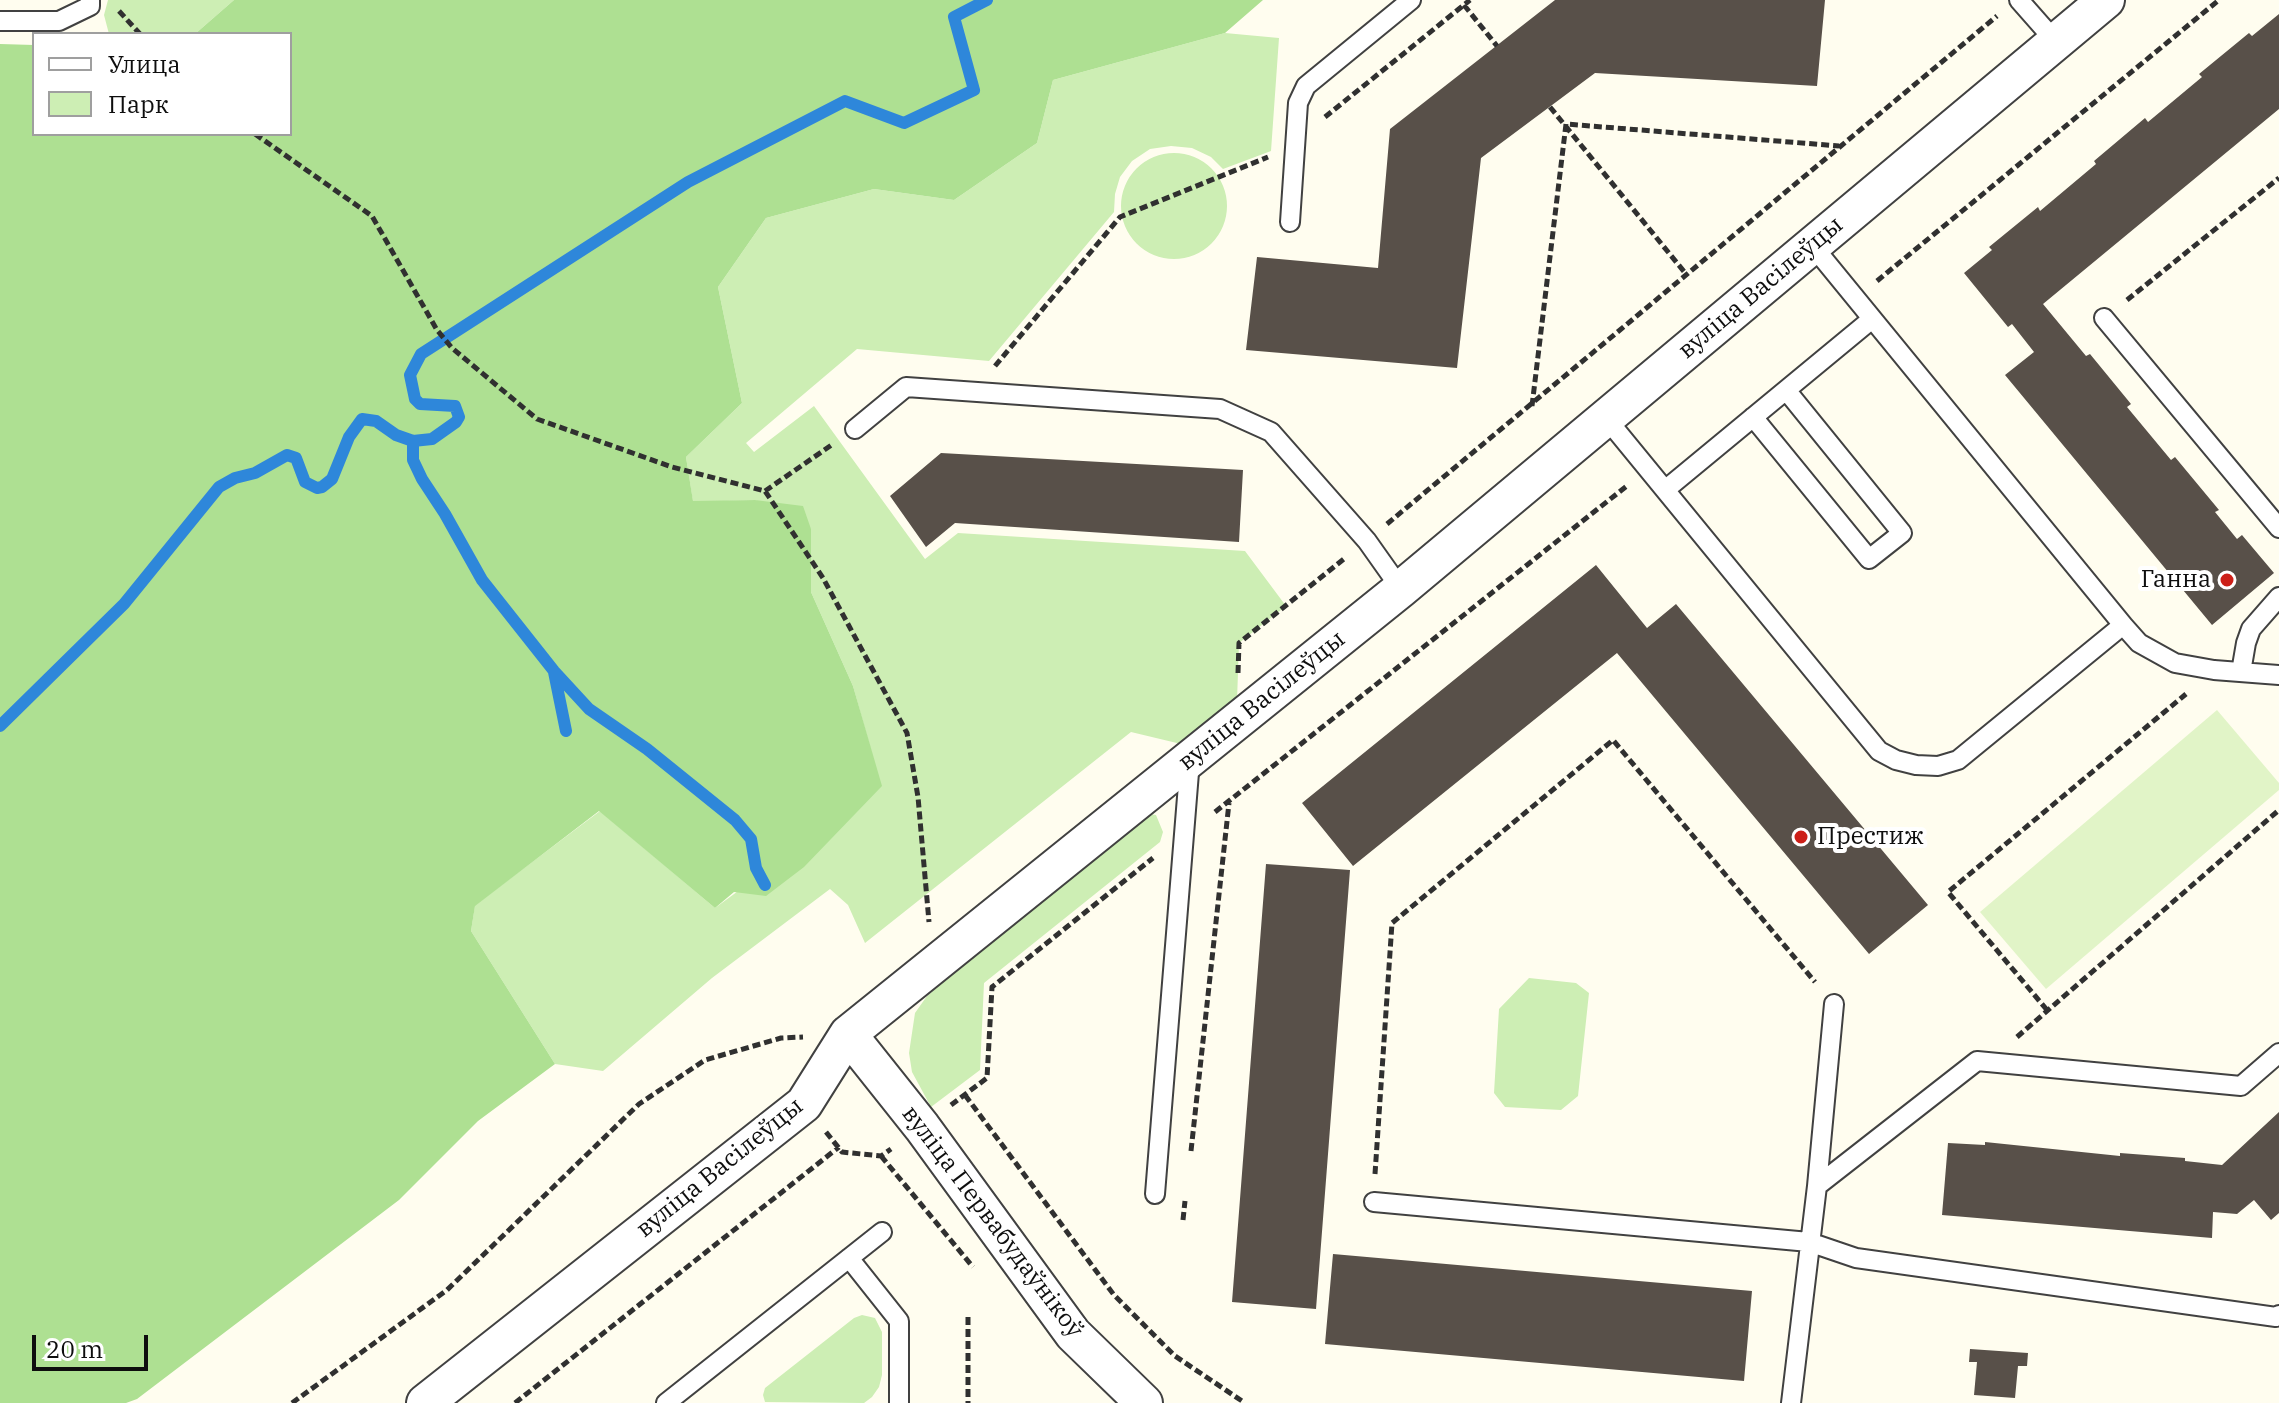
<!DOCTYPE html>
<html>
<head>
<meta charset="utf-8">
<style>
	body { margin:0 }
	#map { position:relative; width:2279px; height:1403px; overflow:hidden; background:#fffdef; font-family:"IBM Plex Serif",serif }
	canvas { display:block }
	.legend { position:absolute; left:32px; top:32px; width:260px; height:104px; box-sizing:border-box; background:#fff; border:2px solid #9f9f9f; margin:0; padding:10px 14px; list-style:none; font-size:24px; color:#0e0e0e }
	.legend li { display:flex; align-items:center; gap:16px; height:40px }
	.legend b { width:40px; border:2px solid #9f9f9f }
	.scale { position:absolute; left:32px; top:1335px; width:116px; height:36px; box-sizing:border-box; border:4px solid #0e0e0e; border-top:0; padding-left:10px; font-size:24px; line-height:28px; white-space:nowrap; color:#0e0e0e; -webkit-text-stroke:6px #fff; paint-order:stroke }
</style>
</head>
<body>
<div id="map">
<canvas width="2279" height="1403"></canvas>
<ul class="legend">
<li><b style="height:10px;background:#fff"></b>Улица</li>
<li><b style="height:22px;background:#cdeeb4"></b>Парк</li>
</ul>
<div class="scale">20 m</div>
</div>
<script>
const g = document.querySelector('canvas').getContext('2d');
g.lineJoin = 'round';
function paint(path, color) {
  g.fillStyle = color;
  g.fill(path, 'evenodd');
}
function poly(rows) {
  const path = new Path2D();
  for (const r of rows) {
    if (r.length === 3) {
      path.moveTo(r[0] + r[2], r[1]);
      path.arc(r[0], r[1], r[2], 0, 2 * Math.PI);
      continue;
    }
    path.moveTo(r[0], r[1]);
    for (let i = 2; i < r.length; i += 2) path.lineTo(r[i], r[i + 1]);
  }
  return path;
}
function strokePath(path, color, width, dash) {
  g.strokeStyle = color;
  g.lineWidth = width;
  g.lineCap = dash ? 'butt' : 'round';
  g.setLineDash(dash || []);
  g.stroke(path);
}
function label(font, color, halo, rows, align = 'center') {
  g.font = font + ' "IBM Plex Serif",serif';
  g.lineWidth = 8;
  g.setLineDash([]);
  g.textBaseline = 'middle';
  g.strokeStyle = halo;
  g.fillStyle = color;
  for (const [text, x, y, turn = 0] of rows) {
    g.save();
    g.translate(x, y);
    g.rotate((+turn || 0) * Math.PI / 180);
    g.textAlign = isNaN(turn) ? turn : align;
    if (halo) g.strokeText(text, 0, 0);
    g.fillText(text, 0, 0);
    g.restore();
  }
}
paint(poly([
	[108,0,234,0,195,34,109,34,104,15],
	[1225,33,1279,38,1271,151,1223,169,1211,157,1192,148,1171,146,1150,149,1132,161,1120,177,1115,194,1114,212,989,361,857,349,746,443,754,452,814,406,925,559,958,533,1245,551,1286,606,1239,643,1237,701,1181,744,1131,732,865,943,848,905,830,889,712,978,603,1071,555,1064,471,931,475,905,600,811,715,908,881,786,853,686,811,592,811,529,755,500,693,502,686,457,742,403,718,287,766,218,874,189,954,200,1037,143,1053,80],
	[1174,206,53],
	[1150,814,1156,815,1163,832,1160,842,984,983,980,1070,931,1107,912,1072,909,1053,915,1013,927,996,1053,886],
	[1529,978,1576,983,1589,993,1578,1096,1561,1110,1505,1107,1494,1093,1499,1009],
	[862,1315,875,1318,882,1332,882,1375,879,1387,872,1397,864,1403,765,1402,763,1395,765,1388,854,1318]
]), '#cdeeb4');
paint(poly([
	[234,0,1263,0,1225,33,1053,80,1037,143,954,200,874,189,766,218,718,287,742,403,686,457,693,501,755,500,803,506,811,529,811,592,853,686,882,786,804,867,766,896,734,892,715,908,599,811,475,906,471,931,555,1064,478,1121,399,1200,137,1399,126,1403,0,1403,0,44,34,45,34,134,290,134,290,34,188,34,195,34]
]), '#aee092');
paint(poly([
	[2217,710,2279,783,2279,790,2046,989,1980,912]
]), '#e1f4c7');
strokePath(poly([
	[413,441,413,460,422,479,445,514,482,580,554,671,589,709,647,749,735,820,751,839,756,868,765,885],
	[554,672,566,731],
	[0,726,124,604,219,487,235,478,255,473,287,455,296,458,305,482,317,488,322,487,332,479,349,437,362,419,376,421,396,435,413,441,432,439,456,422,459,417,455,406,420,404,415,399,410,375,421,354,688,182,845,101,904,123,974,90,954,17,987,0]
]), '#2e87da', 12);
paint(poly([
	[1555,0,1825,0,1817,86,1595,73,1481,158,1457,368,1246,350,1257,257,1378,268,1390,129],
	[2279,14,2279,109,2043,304,2086,356,2090,354,2131,404,2127,407,2171,460,2175,457,2219,510,2215,512,2237,539,2242,535,2274,573,2212,625,2005,375,2034,352,2012,324,2008,327,1964,273,1992,250,1989,247,2038,207,2040,211,2096,164,2094,161,2145,118,2148,122,2202,77,2199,74,2249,33,2252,36],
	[941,453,1243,470,1239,542,955,523,926,547,890,496],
	[1596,565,1647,628,1676,604,1928,905,1869,954,1617,653,1353,866,1302,803],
	[1266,864,1350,870,1316,1309,1232,1302],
	[2279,1112,2279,1213,2271,1220,2254,1200,2237,1214,2213,1212,2212,1238,1942,1215,1948,1143,1985,1145,1985,1142,2120,1156,2120,1153,2185,1158,2185,1161,2222,1165],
	[1333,1254,1752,1291,1744,1381,1325,1344],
	[1970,1349,2028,1353,2027,1366,2018,1366,2015,1398,1974,1395,1977,1362,1969,1362]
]), '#585049');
const service = poly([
	[2019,0,2056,42],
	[0,21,59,21,90,6,90,0],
	[1290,222,1298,103,1306,86,1411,0],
	[2104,318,2279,528],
	[1753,417,1869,559,1902,533,1786,390],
	[1606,418,1879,751,1896,760,1916,765,1938,766,1958,760,2123,625,1812,245],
	[855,429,906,387,1220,409,1271,432,1367,541,1401,589],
	[1665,490,1872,319],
	[2123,625,2139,643,2175,663,2214,670,2279,675],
	[2241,672,2246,643,2251,629,2279,597],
	[1817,1186,1834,1004],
	[1155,1194,1190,760],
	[1374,1202,1809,1242,1856,1258,2276,1317,2279,1315],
	[849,1258,899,1321,899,1403],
	[666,1403,882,1232],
	[1791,1403,1817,1186,1977,1061,2241,1086,2279,1053]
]);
const minor = poly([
	[848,1034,922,1127,1073,1334,1144,1403],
	[425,1403,804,1104,848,1034,1401,589,2106,0]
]);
strokePath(service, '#414141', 22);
strokePath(minor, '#414141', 40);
strokePath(poly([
	[1464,5,1497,46],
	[119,11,140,34],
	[1550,107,1686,274],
	[1325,117,1470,0],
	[255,134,372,216,437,330,452,348,537,419,672,467,765,491,823,578,907,733,918,797,929,922],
	[1877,281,2219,0],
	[2127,300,2279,178],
	[995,366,1120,217,1268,157],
	[1532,406,1566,124,1839,146],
	[765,491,833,444],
	[1387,524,1997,16],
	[1238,673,1239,643,1345,558],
	[1215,812,1628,485],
	[2047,1010,1948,892,2186,694],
	[2017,1037,2279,810],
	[965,1095,1114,1295,1175,1356,1245,1403],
	[951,1105,987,1078,992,987,1153,858],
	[826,1132,842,1152,881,1156,891,1149],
	[1191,1151,1229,803],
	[881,1156,973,1267],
	[1375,1174,1392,923,1613,740,1815,982],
	[1183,1220,1185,1201],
	[968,1317,968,1403],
	[292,1403,447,1290,639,1104,705,1060,781,1038,803,1037],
	[515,1403,839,1147]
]), '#303030', 5, [8, 4]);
strokePath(service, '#fff', 18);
strokePath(minor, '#fff', 36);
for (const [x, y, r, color] of [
	[2227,580,8,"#cc1f18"],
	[1801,837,8,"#cc1f18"]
]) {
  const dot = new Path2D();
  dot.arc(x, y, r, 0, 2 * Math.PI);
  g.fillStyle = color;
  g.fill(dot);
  strokePath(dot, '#fff', 3);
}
label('24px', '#0e0e0e', '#fff', [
	["вуліца Васілеўцы",1761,288,-40],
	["вуліца Васілеўцы",1262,701,-39],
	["вуліца Васілеўцы",720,1168,-39],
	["вуліца Первабудаўнікоў",992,1222,53]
]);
label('24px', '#0e0e0e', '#fff', [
	["Ганна",2211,580],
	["Престиж",1817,837,"left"]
], 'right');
</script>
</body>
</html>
